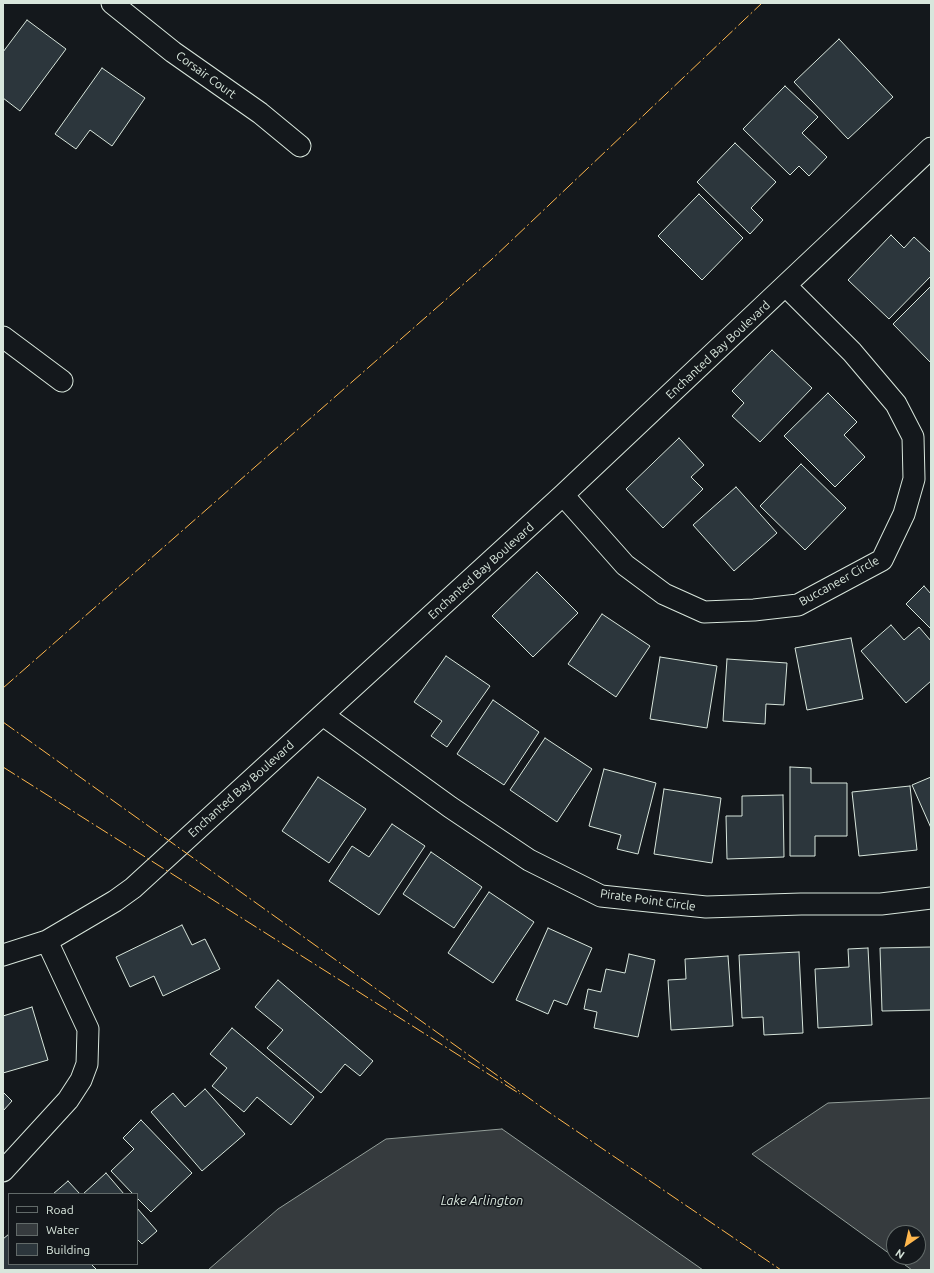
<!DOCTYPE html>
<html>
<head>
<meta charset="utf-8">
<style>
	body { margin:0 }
	#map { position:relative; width:934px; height:1273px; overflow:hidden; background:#14181c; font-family:Ubuntu,sans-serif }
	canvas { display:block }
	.frame { position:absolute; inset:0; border:4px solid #d8e6dc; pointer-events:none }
	.legend { position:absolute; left:8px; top:1193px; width:130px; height:72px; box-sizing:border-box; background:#14181c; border:1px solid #626a69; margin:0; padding:5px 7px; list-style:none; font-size:12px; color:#d8e6dc }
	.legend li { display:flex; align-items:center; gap:8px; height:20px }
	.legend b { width:20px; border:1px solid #626a69 }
	.north { position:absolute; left:886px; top:1225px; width:40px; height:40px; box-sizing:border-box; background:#14181c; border:1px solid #626a69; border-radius:50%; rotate:214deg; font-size:11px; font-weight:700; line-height:16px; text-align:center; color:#d8e6dc }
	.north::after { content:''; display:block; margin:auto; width:14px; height:18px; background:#ffb74d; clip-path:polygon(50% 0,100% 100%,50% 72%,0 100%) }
</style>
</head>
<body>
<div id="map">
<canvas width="934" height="1273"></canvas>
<div class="frame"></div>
<ul class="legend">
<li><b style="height:5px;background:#14181c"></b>Road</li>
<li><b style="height:11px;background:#363b3e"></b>Water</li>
<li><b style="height:11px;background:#2c363c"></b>Building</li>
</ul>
<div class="north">N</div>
</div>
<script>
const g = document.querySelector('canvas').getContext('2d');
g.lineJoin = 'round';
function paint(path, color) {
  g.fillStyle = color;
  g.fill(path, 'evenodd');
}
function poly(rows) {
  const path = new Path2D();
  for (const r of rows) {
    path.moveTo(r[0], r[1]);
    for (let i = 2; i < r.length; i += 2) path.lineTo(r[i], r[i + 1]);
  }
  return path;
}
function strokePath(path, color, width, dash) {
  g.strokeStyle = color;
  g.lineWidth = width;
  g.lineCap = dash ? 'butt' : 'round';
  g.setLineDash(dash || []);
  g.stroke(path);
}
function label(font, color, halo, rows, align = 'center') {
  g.font = font + ' Ubuntu,sans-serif';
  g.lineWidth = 3;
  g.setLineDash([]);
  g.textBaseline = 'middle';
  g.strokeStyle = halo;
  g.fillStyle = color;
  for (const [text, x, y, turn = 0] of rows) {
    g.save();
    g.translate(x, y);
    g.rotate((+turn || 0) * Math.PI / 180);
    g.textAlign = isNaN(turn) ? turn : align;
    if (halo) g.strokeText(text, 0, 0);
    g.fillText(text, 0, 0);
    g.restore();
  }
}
const water = poly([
	[931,1098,931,1270,912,1270,752,1154,828,1103,931,1098],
	[894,1233,918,1233,918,1257,894,1257,894,1233],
	[502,1129,703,1270,208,1270,278,1209,386,1139,502,1129]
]);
paint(water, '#363b3e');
strokePath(water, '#939e99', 1);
const building = poly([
	[27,20,66,49,20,111,3,98,3,52,27,20],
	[839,39,893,97,848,139,794,82,839,39],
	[102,68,145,98,112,146,90,130,76,149,55,134,102,68],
	[785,86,818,117,802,133,827,157,809,176,799,166,790,175,743,129,785,86],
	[735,143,776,182,751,208,763,220,750,234,697,182,735,143],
	[699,194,743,238,702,280,658,236,699,194],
	[891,235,904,248,914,237,931,253,931,276,889,319,848,280,891,235],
	[931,286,931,363,893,324,931,286],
	[772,350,812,388,760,442,732,416,744,403,732,391,772,350],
	[828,393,857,422,844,435,865,457,835,487,784,436,828,393],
	[679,438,704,465,691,477,703,489,663,528,626,489,679,438],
	[801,464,846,508,805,550,760,506,801,464],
	[736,487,777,533,734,571,693,525,736,487],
	[537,572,578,613,533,657,492,616,537,572],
	[924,586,931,594,931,629,906,604,924,586],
	[602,614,650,646,616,697,568,664,602,614],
	[891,625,904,640,919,627,931,641,931,681,906,703,861,651,891,625],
	[851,638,863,699,807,710,795,648,851,638],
	[446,656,490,686,447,747,431,736,442,721,414,702,446,656],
	[660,657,717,666,707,728,650,719,660,657],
	[727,659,787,663,784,705,766,704,765,724,723,721,727,659],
	[493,700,539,732,504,785,457,754,493,700],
	[545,738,592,769,557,822,510,790,545,738],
	[790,767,811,768,811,783,847,783,847,836,815,836,815,856,790,856,790,767],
	[604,769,656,783,638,854,617,849,621,835,589,826,604,769],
	[318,777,366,809,329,863,282,831,318,777],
	[931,777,931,828,912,785,931,777],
	[910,786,917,850,859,856,852,792,910,786],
	[664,789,721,798,712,863,654,854,664,789],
	[783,795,784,857,727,859,726,816,742,816,742,796,783,795],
	[392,824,425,846,379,915,329,881,352,846,369,857,392,824],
	[431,852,482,887,454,928,403,894,431,852],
	[489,892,534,922,493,983,448,953,489,892],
	[182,925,192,945,205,939,220,969,163,996,154,976,130,987,116,957,182,925],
	[548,928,592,948,567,1005,554,1000,548,1014,516,1000,548,928],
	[931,947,931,1010,882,1011,880,948,931,947],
	[868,948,872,1025,818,1028,815,969,849,967,848,949,868,948],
	[799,952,803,1033,764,1035,763,1017,742,1018,739,955,799,952],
	[629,954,655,960,638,1037,594,1028,597,1012,584,1009,588,989,601,992,606,969,625,973,629,954],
	[728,956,733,1026,671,1030,668,980,686,979,685,959,728,956],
	[278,980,373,1061,360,1076,345,1064,321,1093,267,1048,283,1030,255,1007,278,980],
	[32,1007,48,1060,3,1073,3,1016,32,1007],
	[232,1028,314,1097,291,1125,257,1097,244,1112,212,1086,227,1068,210,1054,232,1028],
	[205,1089,245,1134,202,1171,151,1112,173,1093,185,1107,205,1089],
	[3,1092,12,1101,3,1111,3,1092],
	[141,1120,192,1173,151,1212,137,1198,137,1194,133,1194,111,1171,134,1149,123,1138,141,1120],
	[106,1173,124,1194,83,1194,106,1173],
	[68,1181,80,1194,53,1194,68,1181],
	[137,1208,157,1231,142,1244,137,1239,137,1208],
	[9,1234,9,1264,91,1264,97,1270,3,1270,3,1239,9,1234]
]);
paint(building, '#2c363c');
strokePath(building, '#d8e6dc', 1);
const street = poly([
	[112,3,173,52,260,113,300,146],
	[3,337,62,381],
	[563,495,625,565,664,594,704,612,754,610,798,605,882,560,904,514,914,479,913,437,896,404,852,352,786,286],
	[323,715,450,807,529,860,601,896,706,907,801,904,881,904,931,898],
	[3,955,47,941,115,901,133,888,563,495,931,148],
	[3,1171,68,1100,81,1080,87,1064,88,1029,47,941]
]);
strokePath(street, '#d8e6dc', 23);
strokePath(street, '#14181c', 21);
strokePath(poly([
	[3,688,491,260,762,3],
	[3,722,547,1111,781,1270],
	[3,767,520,1094]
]), '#ffb74d', 1, [14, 3, 2, 3]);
label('12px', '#d8e6dc', '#14181c', [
	["Corsair Court",206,75,36],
	["Enchanted Bay Boulevard",718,350,-43],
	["Enchanted Bay Boulevard",481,571,-42],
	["Buccaneer Circle",839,581,-29],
	["Enchanted Bay Boulevard",241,789,-42],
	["Pirate Point Circle",648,900,8]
]);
label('italic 13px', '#d8e6dc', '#14181c', [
	["Lake Arlington",482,1201]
]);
</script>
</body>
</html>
